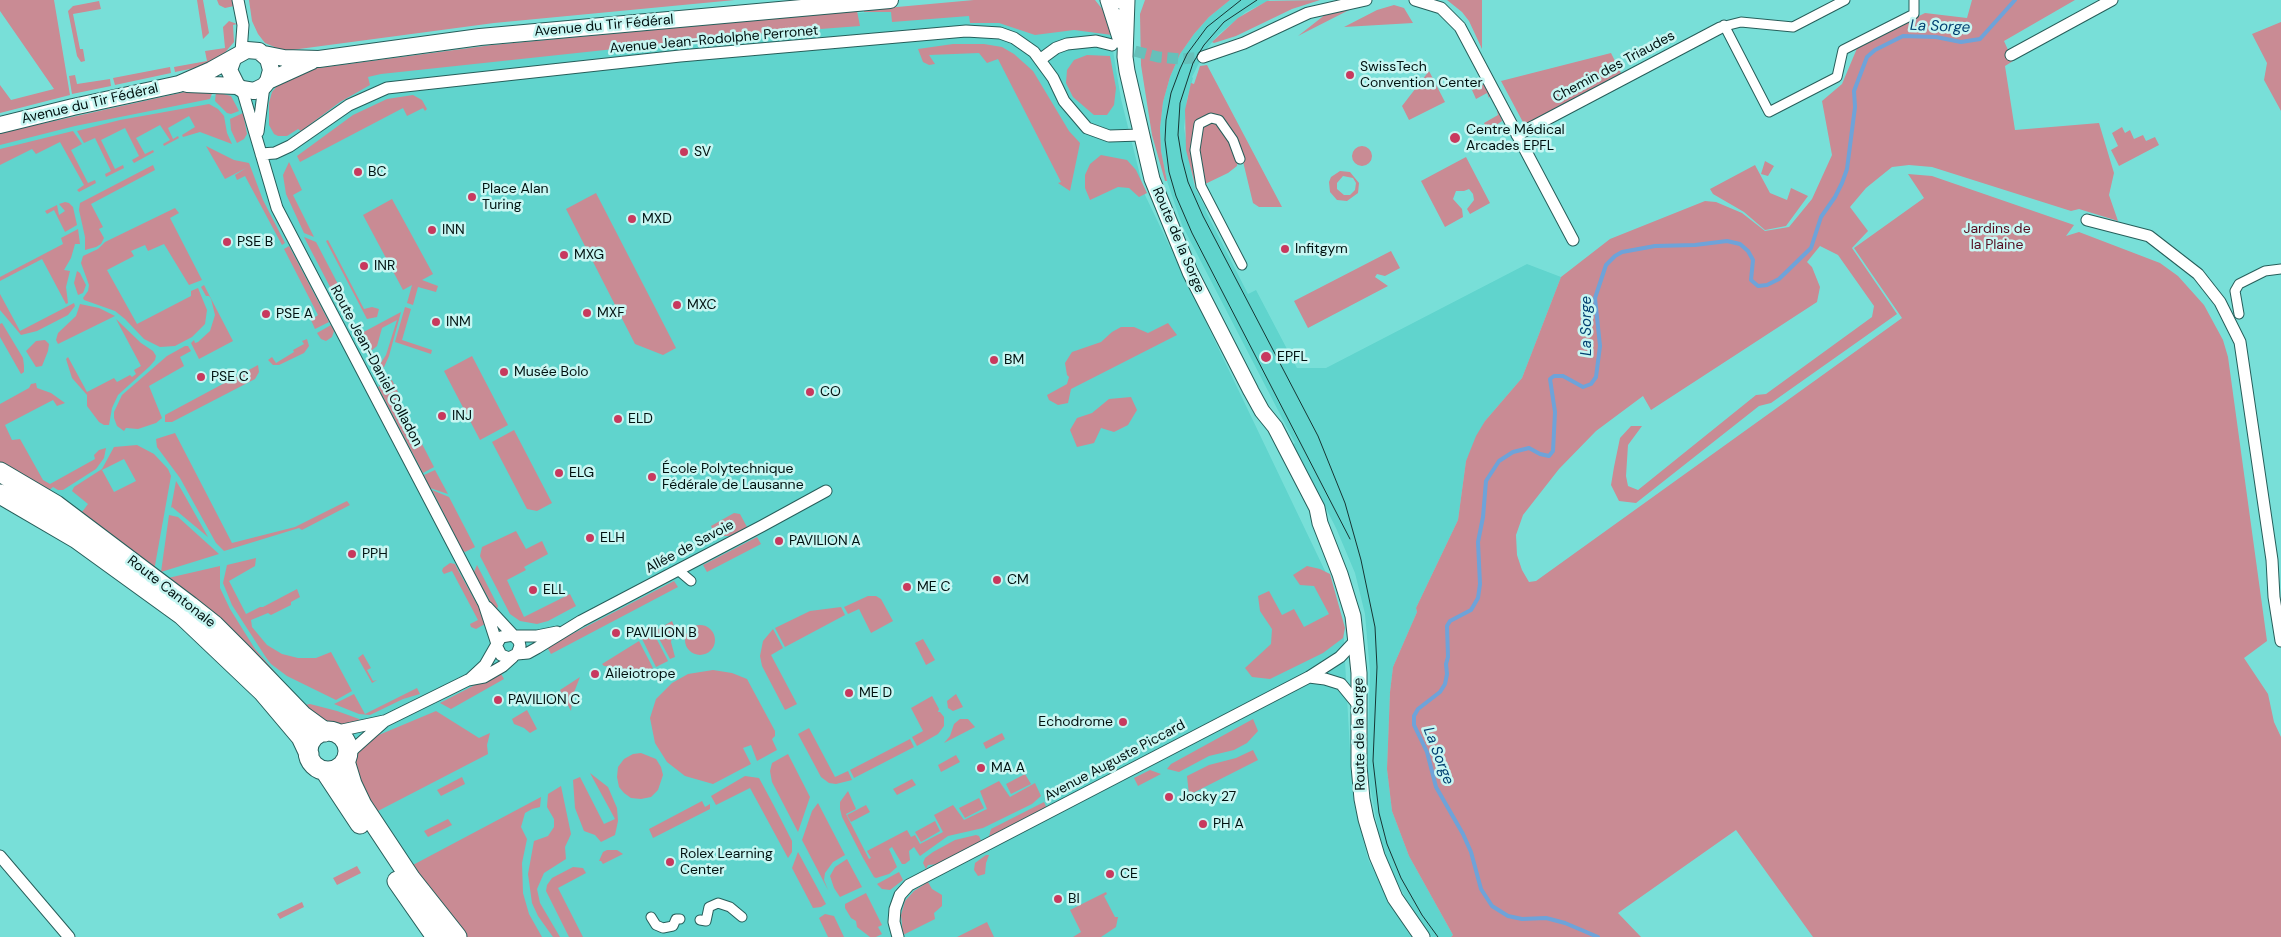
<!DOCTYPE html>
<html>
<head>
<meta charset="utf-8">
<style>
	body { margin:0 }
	canvas { display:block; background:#78dfd8 }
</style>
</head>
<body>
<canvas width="2281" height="937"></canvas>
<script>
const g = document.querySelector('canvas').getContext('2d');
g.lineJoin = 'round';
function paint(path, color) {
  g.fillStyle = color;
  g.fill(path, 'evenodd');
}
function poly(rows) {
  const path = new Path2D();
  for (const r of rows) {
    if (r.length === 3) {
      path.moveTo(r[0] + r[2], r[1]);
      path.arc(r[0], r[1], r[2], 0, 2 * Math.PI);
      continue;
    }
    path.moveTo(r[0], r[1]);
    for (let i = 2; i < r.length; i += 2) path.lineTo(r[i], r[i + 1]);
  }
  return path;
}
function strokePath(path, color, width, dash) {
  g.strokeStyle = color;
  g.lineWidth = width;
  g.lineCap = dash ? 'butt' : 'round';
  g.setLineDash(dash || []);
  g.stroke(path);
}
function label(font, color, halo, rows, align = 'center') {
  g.font = font + ' "DM Sans",sans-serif';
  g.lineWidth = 5;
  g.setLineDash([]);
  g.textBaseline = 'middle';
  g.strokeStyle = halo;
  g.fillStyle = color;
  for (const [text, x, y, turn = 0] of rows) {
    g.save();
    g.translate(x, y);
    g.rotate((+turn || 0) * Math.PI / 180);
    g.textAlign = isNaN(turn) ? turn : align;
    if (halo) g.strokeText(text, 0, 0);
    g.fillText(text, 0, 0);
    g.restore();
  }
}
paint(poly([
	[1230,0,1270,0,1246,12,1218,35,1205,51,1192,77,1193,78,1187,99,1184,128,1192,176,1195,188,1206,209,1205,210,1248,294,1256,290,1297,368,1326,368,1527,264,1561,277,1522,378,1485,421,1466,461,1458,520,1416,608,1417,612,1393,667,1390,692,1387,769,1392,811,1409,856,1453,935,1451,937,1432,937,1426,929,1406,899,1390,868,1379,835,1367,769,1370,672,1365,614,1355,573,1336,528,1293,444,1295,443,1182,225,1167,181,1161,151,1160,128,1163,102,1170,77,1180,54,1194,34,1209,17],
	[968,3,1109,26,1121,99,1145,195,1327,575,1343,625,1352,787,1355,808,1368,859,1392,907,1411,937,467,937,411,866,376,812,359,755,343,725,321,721,48,491,0,463,0,137,370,65,511,45]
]), '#60d4cd');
paint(poly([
	[0,0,54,0,70,95,0,113,0,85,11,100,54,89,0,11],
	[197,0,203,0,209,33,203,39],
	[217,0,233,0,234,6,225,8,219,5],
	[249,0,735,0,494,23,284,51,265,43,258,34,252,21],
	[974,0,1095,0,1107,15,1112,35,1074,30,1035,35,999,23,970,23,969,16,892,22,891,12,864,12,864,10],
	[1145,0,1230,0,1209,17,1194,34,1180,54,1170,77,1163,102,1160,128,1161,151,1167,181,1165,181,1152,135,1141,65,1140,14],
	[1320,0,1292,9,1236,36,1214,43,1212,42,1238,18,1267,1],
	[1447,0,1482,0,1482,49,1469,21,1462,12],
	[1972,0,2075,0,2004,41,2013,61,2005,66,2015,130,2099,123,2114,173,2109,195,2118,221,2079,209,2071,211,1932,167,1909,165,1892,167,1866,188,1850,207,1868,231,1852,248,1897,314,1771,403,1759,406,1636,503,1619,501,1611,485,1614,467,1620,438,1631,426,1642,426,1628,445,1626,476,1628,486,1638,490,1756,395,1766,394,1872,317,1874,306,1838,255,1820,246,1807,262,1812,267,1820,287,1817,302,1651,410,1643,396,1596,431,1559,469,1523,515,1516,535,1517,555,1522,570,1529,582,1536,581,1902,318,1854,248,1924,198,1908,174,1932,176,2074,225,2066,236,2079,232,2160,263,2178,276,2204,305,2223,340,2228,357,2267,641,2244,658,2268,694,2274,722,2281,737,2281,937,1813,937,1736,830,1618,913,1641,937,1451,937,1453,935,1409,856,1392,811,1387,769,1390,692,1393,667,1417,612,1416,608,1458,520,1466,461,1476,436,1485,421,1522,378,1561,277,1610,239,1705,201,1716,202,1742,213,1765,231,1789,227,1812,199,1832,155,1822,101,1842,84,1858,46,1925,13,1967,18],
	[99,1,101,9,73,14,80,49,83,49,85,61,81,62,77,56,68,11,73,6],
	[1394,5,1404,8,1413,23,1344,27,1377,10],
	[1351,9,1298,36,1326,14],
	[857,11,860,26,754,34,381,74,368,77,370,85,340,102,301,131,298,129,287,136,278,136,274,134,269,125,269,103,272,92,277,86,303,70,492,45],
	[229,21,237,24,233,25,234,42,222,56,200,67,175,72,174,67,207,61,205,51,225,48,223,27],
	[2281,22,2281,111,2264,80,2267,63,2252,34],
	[953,44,984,44,1002,47,1014,54,1033,71,1069,131,1080,143,1070,191,1058,183,1061,182,998,59,987,63,979,53,929,55,935,64,929,65,923,62,918,49],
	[1611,53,1622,75,1525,126,1501,81],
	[1087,55,1110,56,1116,88,1114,105,1107,115,1094,115,1073,97,1066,83,1067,70,1074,60],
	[1207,65,1282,207,1259,207,1253,203,1240,149,1222,119,1198,122,1198,187,1196,189,1186,150,1185,110,1191,83,1194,84,1200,66],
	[170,67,171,73,115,85,113,78],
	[1429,71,1445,102,1409,120,1402,106],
	[75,75,77,84,110,79,111,86,72,94,69,76],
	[1484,84,1490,96,1489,98,1487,93,1476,99,1472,90],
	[198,89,213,91,210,99,75,126,0,145,0,133],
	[216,92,231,96,239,111,231,114,227,113,215,101],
	[413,95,422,100,427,109,425,111,423,108,407,116,403,108,300,162,297,156,353,115,387,99],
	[209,104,218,109,224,116,227,133,232,144,200,132,183,137,182,135,195,127,189,116,168,128,173,139,178,136,179,138,164,146,163,144,170,140,160,125,136,138,145,154,153,150,154,152,134,163,132,160,139,156,125,128,101,140,115,169,123,165,124,168,106,177,105,174,111,171,95,138,84,143,77,131,120,120],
	[1498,110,1502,121,1488,131,1484,123,1498,115,1497,111],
	[243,113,247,134,244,139,237,143,231,130,230,119],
	[1215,121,1226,133,1238,161,1237,166,1228,173,1203,185,1198,148,1202,125],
	[2122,127,2125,133,2130,130,2134,139,2143,135,2146,141,2155,137,2159,145,2119,166,2111,150,2118,146,2112,133],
	[73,131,82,144,71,150,88,183,95,180,96,183,79,192,77,190,84,185,60,142,36,154,32,149,0,165,0,149],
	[206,146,234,160,249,163,263,200,285,243,282,245,245,176,237,180,235,175,246,168,225,179],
	[1362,156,10],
	[1101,155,1127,160,1136,170,1147,193,1139,197,1129,188,1118,187,1090,200,1085,188,1085,175,1090,164],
	[1466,157,1490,203,1470,214,1467,209,1474,200,1473,194,1469,189,1464,191,1456,191,1453,199,1462,209,1463,217,1445,227,1421,181],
	[1765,161,1774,166,1768,176,1761,174],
	[289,162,302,190,293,195,314,237,304,233,286,194,283,175],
	[153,165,155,170,91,204,103,227,99,229,104,238,101,244,96,247,85,250,85,237,79,210,80,203],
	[1755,165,1770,193,1787,200,1791,188,1808,196,1786,226,1765,230,1744,212,1713,194,1710,189],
	[1340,171,1350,172,1359,183,1358,193,1347,201,1337,200,1330,192,1329,182,1331,177],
	[1343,176,1353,178,1356,183,1355,190,1350,195,1344,195,1337,189,1337,183],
	[596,193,676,348,663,355,635,344,566,209],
	[392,199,433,274,422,280,438,286,436,292,418,287,413,305,407,303,412,285,403,290,363,215],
	[65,202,69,203,73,207,77,225,65,232,54,210,47,214,45,211,57,205,59,215,65,211,59,204],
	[175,208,179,213,170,218,202,280,189,285,164,244,148,251,145,245,131,251,134,256,107,270,137,324,191,296,191,291,198,288,207,310,205,324,192,337,175,346,160,347,144,339,125,319,115,311,84,300,83,298,88,291,89,285,81,263,83,256,98,249,105,242],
	[78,229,80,244,75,244,71,258,64,270,70,271,66,287,68,303,66,304,42,259,0,281,0,277,63,244,61,238],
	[304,237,316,242,351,309,350,318,340,306],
	[328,240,364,309,372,307,379,309,377,317,367,319,326,241],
	[289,246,329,322,315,329,311,320,318,315,284,249],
	[1391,251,1400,268,1385,276,1377,274,1375,277,1388,286,1308,328,1294,301],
	[77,271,80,273,86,285,83,293,78,295,74,283],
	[204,285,233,341,199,359,191,343,194,340,195,343,198,342,210,331,215,315,211,299,209,296,206,296,201,287],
	[0,294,20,331,74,303,75,306,68,315,37,331,21,335,0,310],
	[80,304,99,308,115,316,58,344,56,340,58,333,76,316],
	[405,307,411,309,402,340,432,350,431,354,395,342],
	[401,312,389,356,384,367,377,371,375,368,380,364,386,355,397,320,382,328,377,346,367,354,358,335],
	[116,319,141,343,153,351,156,356,155,360,150,366,118,395,112,408,109,425,104,425,99,422,87,406,87,395,72,378,66,359,68,357,87,392,114,378,117,382,130,375,132,377,136,374,134,370,141,366],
	[2,323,23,358,24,366,24,372,21,374,0,337,0,324],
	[1168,323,1177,335,1071,389,1068,403,1058,405,1049,400,1047,395,1067,384,1069,377,1067,375,1065,363,1072,352,1101,342,1112,332,1121,327,1134,327,1148,333],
	[331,325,334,331,332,337,326,341,321,339,317,333],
	[307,339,309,346,304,353,279,365,273,365,268,360,272,357,276,363,294,352,293,350,304,344,302,341],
	[45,340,49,344,48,351,42,366,36,367,26,351,36,341],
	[185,346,188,346,191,351,180,357,184,366,149,386,162,418,156,423,138,429,126,428,124,431,117,426,114,418,114,412,122,395,167,356],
	[472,356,508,425,480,440,444,371],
	[258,365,259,372,255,379,172,422,165,422,165,415],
	[392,380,398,392,396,394,434,467,423,473,378,387],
	[36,383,37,388,51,393,65,403,57,406,53,400,5,425,12,440,20,439,43,480,50,484,95,459,94,455,99,450,106,448,104,458,96,469,63,490,58,490,53,487,48,491,0,463,0,404,29,388,31,384],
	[1131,397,1137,410,1128,425,1114,432,1101,428,1094,443,1077,447,1070,430,1077,418,1092,413,1109,399],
	[514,430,552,503,537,511,527,509,492,442],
	[175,433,232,543,295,527,347,501,350,505,302,530,299,528,224,551,216,543,180,478,157,447,156,439],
	[137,445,154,454,168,469,171,476,154,571,82,512,88,504,72,491,74,487,102,469,114,447],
	[124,459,136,481,114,492,102,470],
	[435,470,448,494,430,488,424,475],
	[176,481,181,489,208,537,172,507,171,508],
	[432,490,449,497,475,547,465,552,463,551],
	[734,513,740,514,747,527,730,536,721,536,714,532,711,526],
	[169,515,178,517,219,554,161,572],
	[516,531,526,549,542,541,548,554,524,567,526,570,507,580,524,617,570,594,576,606,548,621,537,624,520,621,510,614,480,556,482,547],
	[757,537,761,544,707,572,703,565],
	[256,558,255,566,229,581,246,614,260,607,263,607,297,589,300,597,291,602,291,605,271,615,268,613,251,620,252,627,267,645,282,654,298,658,316,658,331,652,352,691,336,700,287,676,271,664,265,656,232,605,223,583,227,565],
	[450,563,455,564,457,568,485,619,485,624,476,629,471,627,470,624,478,620,452,571,444,574,442,571,443,568],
	[477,565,498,606,496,612,474,572],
	[220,566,220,588,230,609,255,649,295,695,168,578],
	[1307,566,1320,569,1330,574,1345,628,1343,638,1323,653,1270,679,1252,677,1245,668,1271,644,1272,629,1260,611,1258,596,1269,591,1282,615,1294,609,1304,627,1329,614,1314,586,1300,585,1293,575],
	[674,581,678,587,551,654,547,647],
	[868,596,876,596,881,599,893,621,871,633,859,609,848,614,844,607],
	[841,607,845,615,785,647,775,628,810,611],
	[672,621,674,626,671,642,675,657,670,659,655,631],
	[700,640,15],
	[773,629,783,648,771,655,797,704,785,710,762,666,760,656,763,641],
	[653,632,668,661,656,667,642,639],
	[923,639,935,660,926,665,915,643],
	[639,641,653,668,636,677,622,668,604,666,602,664],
	[363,654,371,668,367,670,373,681,377,680,372,683,358,658],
	[713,670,732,673,747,679,775,731,775,736,772,739,777,750,757,761,751,745,743,748,751,764,713,784,685,776,667,762,655,743,650,718,656,699,672,683,688,674],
	[500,672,504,679,451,709,440,703],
	[580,677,573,695,571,711,560,690],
	[417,688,420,694,403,699,370,715,359,714,334,704,354,694,365,714],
	[956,694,963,707,953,711,948,708,947,701],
	[932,696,939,709,938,712,940,712,944,717,944,726,938,734,917,746,912,737,923,731,911,708],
	[310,704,337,711,359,719,360,722,340,725,319,720,305,705],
	[527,710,537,729,530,733,524,728,514,724,512,719],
	[436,711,479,738,490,733,487,745,488,754,376,812,355,782,354,761,357,754,374,737],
	[960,719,968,719,975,727,944,743,950,736,954,724],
	[1253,719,1258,731,1247,743,1234,750,1209,756,1179,772,1167,769,1171,764],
	[809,728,835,777,848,771,852,780,836,784,829,783,821,777,798,734],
	[1002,733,1005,739,986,749,983,743],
	[910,739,914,747,854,778,850,770],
	[1253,750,1258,760,1189,795,1187,776,1209,765,1236,758],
	[641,753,656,759,661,767,663,775,658,790,651,797,641,799,631,798,624,793,619,787,617,777,618,767,624,759,633,754],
	[788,754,810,797,798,832,772,782,770,771,772,763],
	[956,755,960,762,941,772,938,765],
	[1150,770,1161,774,1138,786,1134,778],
	[590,773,608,787,617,808,618,821,615,835,601,842,595,835,584,831,575,808,573,780,580,777,604,824,615,819],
	[1025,774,1031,784,1011,794,1006,784],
	[745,776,759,778,773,804,792,841,792,852,788,858,750,788,716,805,711,796],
	[462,777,465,784,441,796,437,790],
	[912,779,916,785,897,795,893,789],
	[999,781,1010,797,1035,783,1041,796,1032,804,983,828,948,836,920,856,914,847,909,851,910,860,905,864,902,864,892,847,889,849,897,867,889,874,876,878,874,877,863,858,842,817,840,809,840,802,848,791,856,809,846,814,869,859,871,858,867,851,907,830,911,837,915,835,920,844,943,832,934,815,953,805,964,820,987,809,980,791],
	[561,786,571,834,565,847,566,859,544,873,537,889,540,903,560,937,553,937,538,916,532,903,528,874,534,841,548,836,554,827,554,819,547,807,548,794],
	[541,797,540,807,532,809,525,813,521,827,527,839,522,863,523,893,529,914,542,937,467,937,411,866],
	[979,798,984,808,965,818,959,808],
	[702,801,705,807,710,804,710,809,653,838,649,829],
	[1044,802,1047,809,988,840,991,829],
	[818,803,845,855,833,862,825,873,824,880,828,890,802,840,812,811],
	[866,805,870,812,851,822,847,815],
	[448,819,452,825,428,837,424,831],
	[935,821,940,831,921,842,915,832],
	[976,835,979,836,982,843,941,864,928,865,926,869,923,863,925,858,933,852,955,840],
	[607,850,617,850,623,854,603,864,601,861,599,861,603,852],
	[798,852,826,904,821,907,813,908,792,868],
	[986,855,989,855,986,863,985,874,978,876,974,870,975,863],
	[847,859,862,887,840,897,834,888,830,876,835,867],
	[357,866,361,873,337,885,333,878],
	[573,867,583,868,586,873,558,888,583,937,569,937,546,891,547,885,552,878],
	[899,872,903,880,890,890,882,889,877,884],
	[928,882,932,889,942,895,942,906,934,913,935,919,903,935,901,915,905,901,914,891],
	[1106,892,1107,894,1104,896,1115,917,1118,917,1116,927,1101,937,1073,937,1081,932,1070,910],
	[866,893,882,925,878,927,882,934,876,937,870,937,857,927,856,921,851,918,845,908,845,904],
	[302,902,304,907,280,919,277,914],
	[825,914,834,916,844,937,828,937,819,918],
	[987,922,994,937,957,937]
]), '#c98b94');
strokePath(poly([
	[1598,937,1565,923,1546,918,1522,919,1508,916,1492,906,1481,889,1471,852,1463,834,1436,787,1427,752,1414,725,1414,716,1418,709,1440,692,1445,684,1447,674,1446,664,1448,657,1447,626,1450,621,1471,610,1478,598,1480,584,1478,542,1483,517,1486,481,1499,461,1513,452,1529,448,1540,454,1549,456,1553,451,1555,412,1550,379,1554,376,1563,376,1583,387,1591,384,1596,377,1600,346,1595,298,1606,265,1615,256,1622,252,1655,246,1695,245,1727,241,1740,244,1748,251,1753,260,1751,280,1758,286,1767,285,1779,279,1811,248,1821,217,1835,197,1842,183,1847,169,1855,107,1854,91,1867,57,1875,50,1903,36,1936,37,1961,42,1980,39,2015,0]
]), '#6ea3d9', 4);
strokePath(poly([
	[1119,47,1158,57,1180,59,1203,57]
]), '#66c0ba', 11, [11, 5.5]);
const pedestrian = poly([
	[1724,25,1769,112,1837,77,1843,50,1914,14,1914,0],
	[1721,27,1741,22,1793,27,1845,0],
	[1240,159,1233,140,1219,120,1211,118,1199,124,1195,150,1201,186,1242,265],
	[2239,314,2235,291,2239,284,2265,271,2281,269],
	[678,570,691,581],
	[651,917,656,925,663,928,673,926,676,919,680,919],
	[700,920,706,921,709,907,718,903,730,907,742,917]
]);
const minor = poly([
	[238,0,243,25,241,52],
	[1415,0,1441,8,1460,27,1573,240],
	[2011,55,2112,0],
	[1203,57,1244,43,1308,13,1366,0],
	[1041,59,1056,48,1067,44,1096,41,1112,45],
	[242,89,277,208,484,604,497,644],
	[258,132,264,86],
	[1517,135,1720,28],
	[261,154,275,153,290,146,349,105,387,88,680,56,966,31,1000,33,1014,38,1034,52,1053,78,1064,101,1087,128,1109,136,1141,135],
	[2087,220,2149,236,2198,274,2220,302,2240,342,2272,560,2274,597,2281,641],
	[487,607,513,635],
	[515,636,537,636,557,632],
	[517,654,528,653,537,648,581,621,762,526,826,491],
	[1309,677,1325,679,1341,684,1359,706],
	[470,679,485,665,501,637,513,635,519,641,520,646,517,654,509,658,501,655,497,647],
	[333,732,384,721],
	[348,754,385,721,468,680,484,677,503,666,513,657],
	[0,856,69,937],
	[898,937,894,922,895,909,900,895,909,885,1309,677,1340,657,1355,641]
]);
const tertiary = poly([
	[1108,0,1121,41],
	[1127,0,1125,57,1127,71,1152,179,1190,272,1251,391,1262,411,1275,427,1317,508,1320,523,1340,574,1353,616,1355,634,1359,673,1359,766,1362,799,1366,819,1377,856,1395,898,1422,937]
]);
const secondary = poly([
	[1113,0,1121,0],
	[264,54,284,58,319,59,480,37,890,0],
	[268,81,312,61],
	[187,84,237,86],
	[0,125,73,107,179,84,211,70,247,50,259,51,268,59,271,70,268,81,264,86,254,91,242,89,237,86,229,70,233,59]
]);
const primary = poly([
	[0,472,56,505,190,606,214,625,243,654,303,716,325,732],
	[0,494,77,539,182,615,263,692,301,737,309,754],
	[328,751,20],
	[345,761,352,784,362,805,411,879,457,937],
	[325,771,360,824],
	[397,881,436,937]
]);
strokePath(pedestrian, '#275e5a', 11);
strokePath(minor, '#275e5a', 13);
strokePath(tertiary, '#275e5a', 17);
strokePath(secondary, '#275e5a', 18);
strokePath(primary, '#275e5a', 21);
strokePath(pedestrian, '#fff', 9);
strokePath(minor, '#fff', 11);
strokePath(tertiary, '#fff', 15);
strokePath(secondary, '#fff', 16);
strokePath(primary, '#fff', 19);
strokePath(poly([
	[1241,0,1207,27,1187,54,1180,69,1171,93,1166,120,1165,140,1169,172,1176,196,1192,233,1350,539],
	[1257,0,1224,22,1204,45,1193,63,1180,103,1178,135,1182,159,1188,182,1203,216,1318,436,1345,503,1361,560,1375,627,1377,667,1373,761,1379,813,1387,844,1401,878,1422,915,1438,937]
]), '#163634', 1);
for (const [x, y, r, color] of [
	[1350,75,5,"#c8395e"],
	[1455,138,6,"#c8395e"],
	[684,152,5,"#c8395e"],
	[358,172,5,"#c8395e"],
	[472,197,5,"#c8395e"],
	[632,219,5,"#c8395e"],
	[432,230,5,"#c8395e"],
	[227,242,5,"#c8395e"],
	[1285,249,5,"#c8395e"],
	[564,255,5,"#c8395e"],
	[364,266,5,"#c8395e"],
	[677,305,5,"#c8395e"],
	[587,313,5,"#c8395e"],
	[266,314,5,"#c8395e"],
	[436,322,5,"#c8395e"],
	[1266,357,6,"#c8395e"],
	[994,360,5,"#c8395e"],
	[504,372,5,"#c8395e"],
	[201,377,5,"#c8395e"],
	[810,392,5,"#c8395e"],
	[442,416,5,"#c8395e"],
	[618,419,5,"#c8395e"],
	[559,473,5,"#c8395e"],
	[652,477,5,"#c8395e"],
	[590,538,5,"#c8395e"],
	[779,541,5,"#c8395e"],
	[352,554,5,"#c8395e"],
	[997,580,5,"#c8395e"],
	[907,587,5,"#c8395e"],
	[533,590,5,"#c8395e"],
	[616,633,5,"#c8395e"],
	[595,674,5,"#c8395e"],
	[849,693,5,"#c8395e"],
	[498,700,5,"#c8395e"],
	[1123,722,5,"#c8395e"],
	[981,768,5,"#c8395e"],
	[1169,797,5,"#c8395e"],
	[1203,824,5,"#c8395e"],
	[670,862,5,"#c8395e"],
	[1110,874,5,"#c8395e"],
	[1058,899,5,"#c8395e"]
]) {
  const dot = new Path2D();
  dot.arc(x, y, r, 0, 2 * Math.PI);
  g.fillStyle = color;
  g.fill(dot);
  strokePath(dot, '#c7f6f2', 2);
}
label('14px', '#001110', '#c7f6f2', [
	["Avenue du Tir Fédéral",604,26,-5],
	["Avenue Jean-Rodolphe Perronet",714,40,-5],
	["Chemin des Triaudes",1614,67,-28],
	["Avenue du Tir Fédéral",90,104,-13],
	["Route de la Sorge",1178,240,67],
	["Route Jean-Daniel Colladon",376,366,62],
	["Allée de Savoie",690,547,-28],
	["Route Cantonale",171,592,38],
	["Route de la Sorge",1360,734,-91],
	["Avenue Auguste Piccard",1115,761,-28]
]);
label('14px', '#001110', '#c7f6f2', [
	["SwissTech",1360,67],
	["Convention Center",1360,83],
	["Centre Médical",1466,130],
	["Arcades EPFL",1466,146],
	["SV",694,152],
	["BC",368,172],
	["Place Alan",482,189],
	["Turing",482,205],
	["MXD",642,219],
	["INN",442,230],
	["PSE B",237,242],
	["Infitgym",1295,249],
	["MXG",574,255],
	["INR",374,266],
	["MXC",687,305],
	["MXF",597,313],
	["PSE A",276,314],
	["INM",446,322],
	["EPFL",1277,357],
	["BM",1004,360],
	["Musée Bolo",514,372],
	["PSE C",211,377],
	["CO",820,392],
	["INJ",452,416],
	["ELD",628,419],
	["École Polytechnique",662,469],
	["Fédérale de Lausanne",662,485],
	["ELG",569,473],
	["ELH",600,538],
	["PAVILION A",789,541],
	["PPH",362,554],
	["CM",1007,580],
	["ME C",917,587],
	["ELL",543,590],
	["PAVILION B",626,633],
	["Aileiotrope",605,674],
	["ME D",859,693],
	["PAVILION C",508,700],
	["Echodrome",1113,722,"right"],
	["MA A",991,768],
	["Jocky 27",1179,797],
	["PH A",1213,824],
	["Rolex Learning",680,854],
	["Center",680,870],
	["CE",1120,874],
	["BI",1068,899]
], 'left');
label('14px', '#540e22', '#c7f6f2', [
	["Jardins de",1997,229],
	["la Plaine",1997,245]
]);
label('italic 15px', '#003f70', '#c7f6f2', [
	["La Sorge",1940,27,2],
	["La Sorge",1587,326,-90],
	["La Sorge",1438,756,69]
]);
</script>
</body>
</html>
